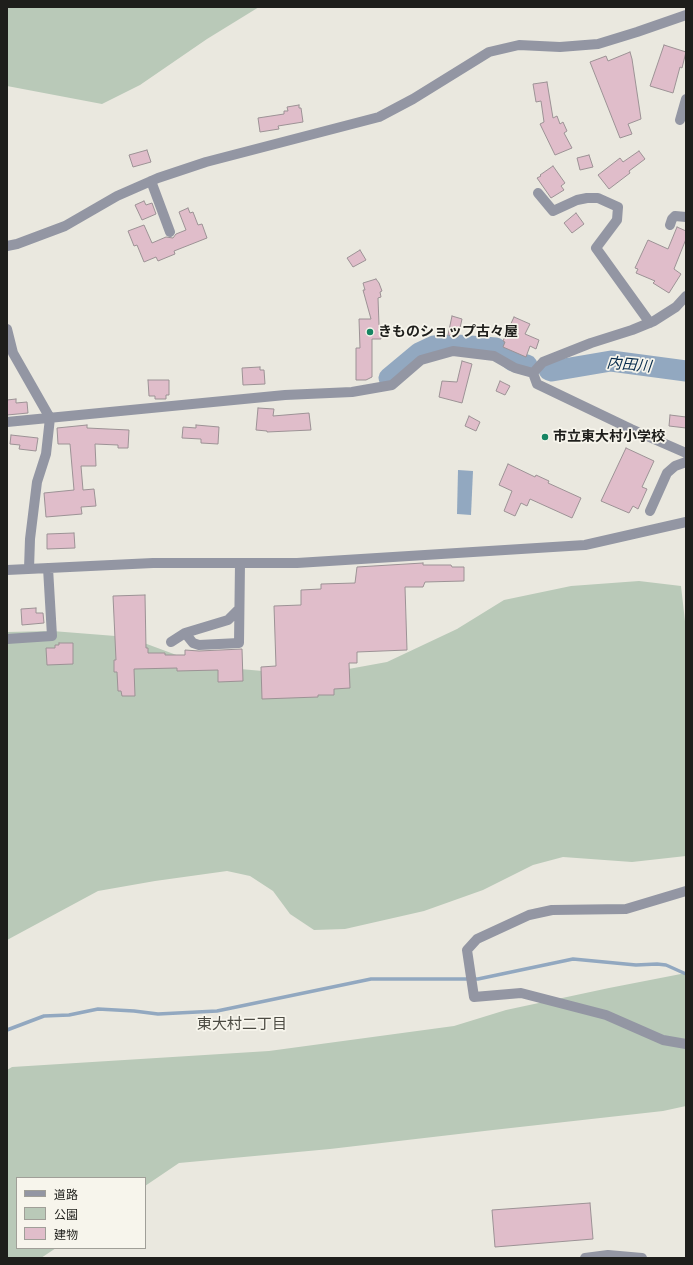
<!DOCTYPE html>
<html>
<head>
<meta charset="utf-8">
<style>
	body { margin:0 }
	#map { position:relative; width:693px; height:1265px; overflow:hidden; background:#eae8df; font-family:"Alegreya Sans","Noto Sans JP",sans-serif }
	canvas { display:block }
	.frame { position:absolute; inset:0; border:8px solid #1e1e1b; pointer-events:none }
	.legend { position:absolute; left:16px; top:1177px; width:130px; height:72px; box-sizing:border-box; background:#f7f5ec; border:1px solid #a09f98; margin:0; padding:5px 7px; list-style:none; font-size:12px; color:#1e1e1b }
	.legend li { display:flex; align-items:center; gap:8px; height:20px }
	.legend b { width:20px; border:1px solid #a09f98 }
</style>
</head>
<body>
<div id="map">
<canvas width="693" height="1265"></canvas>
<div class="frame"></div>
<ul class="legend">
<li><b style="height:5px;background:#9396a3"></b>道路</li>
<li><b style="height:11px;background:#b9c9b8"></b>公園</li>
<li><b style="height:11px;background:#e0bdca"></b>建物</li>
</ul>
</div>
<script>
const g = document.querySelector('canvas').getContext('2d');
g.lineJoin = 'round';
function paint(path, color) {
  g.fillStyle = color;
  g.fill(path, 'evenodd');
}
function poly(rows) {
  const path = new Path2D();
  for (const r of rows) {
    path.moveTo(r[0], r[1]);
    for (let i = 2; i < r.length; i += 2) path.lineTo(r[i], r[i + 1]);
  }
  return path;
}
function strokePath(path, color, width, dash) {
  g.strokeStyle = color;
  g.lineWidth = width;
  g.lineCap = dash ? 'butt' : 'round';
  g.setLineDash(dash || []);
  g.stroke(path);
}
function label(font, color, halo, rows, align = 'center') {
  g.font = font + ' "Alegreya Sans","Noto Sans JP",sans-serif';
  g.lineWidth = 3.5;
  g.setLineDash([]);
  g.textBaseline = 'middle';
  g.strokeStyle = halo;
  g.fillStyle = color;
  for (const [text, x, y, turn = 0] of rows) {
    g.save();
    g.translate(x, y);
    g.rotate((+turn || 0) * Math.PI / 180);
    g.textAlign = isNaN(turn) ? turn : align;
    if (halo) g.strokeText(text, 0, 0);
    g.fillText(text, 0, 0);
    g.restore();
  }
}
paint(poly([
	[7,7,259,7,207,39,140,85,102,104,7,86],
	[639,581,681,586,686,630,686,856,632,862,563,857,533,865,483,890,424,911,345,929,314,930,290,914,273,891,250,876,227,871,155,881,98,891,7,940,7,632,52,631,128,637,206,666,274,672,343,670,387,662,457,629,504,600,571,586],
	[686,973,686,1106,663,1111,493,1130,330,1149,179,1163,145,1186,145,1178,17,1178,17,1248,56,1248,41,1258,7,1258,7,1070,12,1067,269,1051,454,1026,506,1010,609,988]
]), '#b9c9b8');
paint(poly([
	[458,470,473,471,471,515,457,514]
]), '#92a8c0');
strokePath(poly([
	[7,1030,44,1016,69,1015,98,1009,134,1011,158,1014,217,1011,371,979,478,979,573,959,636,965,657,964,666,965,686,974]
]), '#92a8c0', 3.5);
strokePath(poly([
	[549,370,552,371,611,361,686,371],
	[389,378,419,353,434,346,457,345,496,348,513,361,527,365]
]), '#92a8c0', 21);
const building = poly([
	[664,45,686,52,682,68,680,67,673,93,650,86,664,45],
	[630,52,632,59,641,119,628,124,632,134,620,138,590,62,606,56,608,61,630,52],
	[547,82,553,118,557,116,560,124,563,122,567,131,564,133,572,148,555,155,540,124,544,122,541,101,536,102,533,84,547,82],
	[299,105,299,108,301,108,303,122,278,126,279,129,260,132,258,118,284,114,284,111,288,111,287,107,299,105],
	[147,150,151,162,133,167,129,155,147,150],
	[639,151,645,159,629,171,630,173,609,189,598,175,620,158,623,162,639,151],
	[589,155,593,167,580,170,577,158,589,155],
	[553,166,565,183,561,186,564,190,551,198,537,178,541,176,540,175,553,166],
	[144,201,146,205,152,203,156,214,142,220,135,205,144,201],
	[188,208,190,213,193,212,198,225,202,224,207,238,174,251,175,254,158,261,156,257,144,262,137,245,134,246,128,231,144,225,152,243,166,237,173,238,176,234,186,230,179,212,188,208],
	[576,213,584,224,572,233,564,223,576,213],
	[677,227,686,231,686,239,674,269,681,274,669,293,653,283,655,281,636,273,638,269,635,268,648,240,668,249,677,227],
	[360,250,366,260,353,267,347,258,360,250],
	[376,279,379,283,382,291,380,292,381,297,378,298,379,325,381,325,381,339,372,339,372,377,366,380,356,380,356,348,360,348,359,319,371,319,363,290,365,290,363,283,376,279],
	[452,316,462,319,458,337,448,335,452,316],
	[514,317,530,324,525,334,539,340,536,349,530,346,526,357,503,347,505,342,503,341,514,317],
	[462,361,472,364,462,403,439,397,442,381,457,382,462,361],
	[260,367,260,370,264,370,265,384,243,385,242,368,260,367],
	[148,380,169,380,169,395,166,395,166,399,155,399,155,396,149,396,148,380],
	[500,381,510,386,505,395,496,391,500,381],
	[16,399,16,403,27,402,28,413,7,415,7,400,16,399],
	[258,408,274,409,273,416,309,413,311,430,267,432,267,431,256,430,258,408],
	[670,415,686,417,686,428,669,426,670,415],
	[469,416,480,422,476,431,465,426,469,416],
	[87,425,87,428,129,430,128,448,118,448,118,445,95,444,96,466,81,466,83,490,94,489,96,506,81,507,82,514,46,517,44,493,74,490,70,444,58,444,57,428,87,425],
	[196,425,219,427,218,444,201,443,201,439,182,438,183,427,196,428,196,425],
	[11,435,38,438,36,451,19,449,20,445,10,444,11,435],
	[626,448,654,461,642,487,647,489,638,509,633,506,629,513,601,501,626,448],
	[508,464,535,477,536,475,549,481,548,483,581,498,572,518,530,499,527,506,521,503,515,516,504,511,512,491,499,485,508,464],
	[74,533,75,548,47,549,47,534,74,533],
	[423,563,423,565,451,565,452,567,464,567,464,581,425,582,423,587,405,587,407,650,357,652,357,663,349,663,350,688,334,689,334,695,318,695,318,697,262,699,261,667,276,666,274,606,301,605,301,590,321,589,321,584,355,583,357,567,423,563],
	[145,595,146,648,148,648,148,653,165,653,165,655,185,655,185,650,199,651,242,649,243,681,218,682,218,670,177,671,177,668,134,669,135,696,122,696,121,691,118,691,117,672,114,672,114,660,116,660,113,596,145,595],
	[36,608,36,613,43,613,44,623,22,625,21,609,36,608],
	[59,643,73,643,73,664,47,665,46,648,55,648,55,645,59,645,59,643],
	[590,1203,593,1239,495,1247,492,1210,590,1203]
]);
paint(building, '#e0bdca');
strokePath(building, '#9c9295', 1);
strokePath(poly([
	[680,120,686,99],
	[151,181,170,232],
	[538,193,553,211,577,200,587,198,598,198,618,207,617,220,596,248,650,323],
	[670,225,672,219,675,216,686,217],
	[7,246,17,244,65,226,117,196,158,178,206,162,379,117,413,99,489,52,519,45,560,47,598,44,637,32,686,15],
	[7,329,13,353,50,418,46,454,37,482,30,539,29,569],
	[533,373,537,384,631,429,686,453],
	[533,373,543,362,591,343,632,330,654,321,676,307,686,296],
	[7,422,285,395,352,392,392,385,421,360,453,351,494,356,515,368,533,373],
	[650,511,667,473,675,466,686,462],
	[7,570,153,563,297,563,585,545,686,522],
	[239,609,228,620,185,633,193,643,199,645,239,643,240,563],
	[7,639,52,636,48,568],
	[171,642,185,633],
	[686,891,626,909,552,910,529,915,477,939,467,950,474,997,521,993,606,1015,663,1040,686,1044],
	[585,1258,608,1255,642,1258]
]), '#9396a3', 10);
for (const [x, y, r, color] of [
	[370,332,4,"#178563"],
	[545,437,4,"#178563"]
]) {
  const dot = new Path2D();
  dot.arc(x, y, r, 0, 2 * Math.PI);
  g.fillStyle = color;
  g.fill(dot);
  strokePath(dot, '#f7f5ec', 1.5);
}
label('bold 14px', '#1e1e1b', '#f7f5ec', [
	["きものショップ古々屋",378,332],
	["市立東大村小学校",553,437]
], 'left');
label('italic 15px', '#072c4d', '#f7f5ec', [
	["内田川",629,365,5]
]);
label('15px', '#4b4a42', '#f7f5ec', [
	["東大村二丁目",242,1024]
]);
</script>
</body>
</html>
